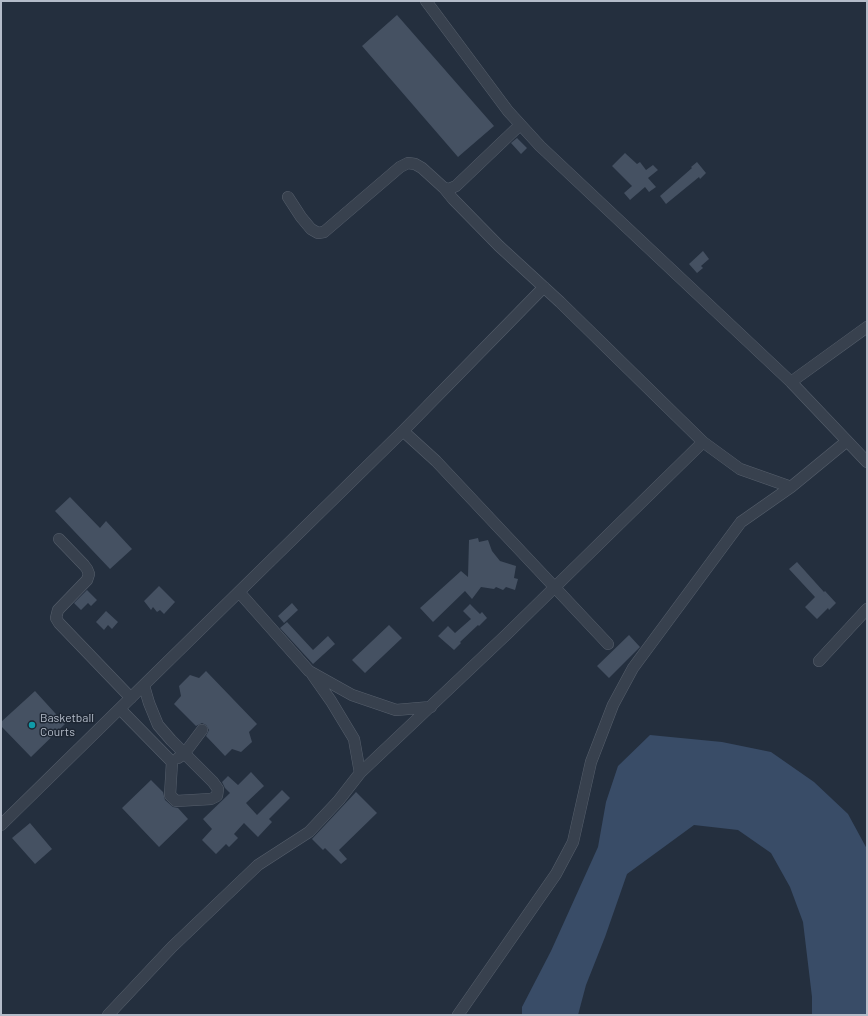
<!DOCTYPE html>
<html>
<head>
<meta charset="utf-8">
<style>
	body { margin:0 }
	#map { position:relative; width:868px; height:1016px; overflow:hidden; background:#242f3e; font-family:Barlow,sans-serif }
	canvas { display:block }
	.frame { position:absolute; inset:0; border:2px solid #b4bcc9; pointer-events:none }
</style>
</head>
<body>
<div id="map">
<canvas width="868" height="1016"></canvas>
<div class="frame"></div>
</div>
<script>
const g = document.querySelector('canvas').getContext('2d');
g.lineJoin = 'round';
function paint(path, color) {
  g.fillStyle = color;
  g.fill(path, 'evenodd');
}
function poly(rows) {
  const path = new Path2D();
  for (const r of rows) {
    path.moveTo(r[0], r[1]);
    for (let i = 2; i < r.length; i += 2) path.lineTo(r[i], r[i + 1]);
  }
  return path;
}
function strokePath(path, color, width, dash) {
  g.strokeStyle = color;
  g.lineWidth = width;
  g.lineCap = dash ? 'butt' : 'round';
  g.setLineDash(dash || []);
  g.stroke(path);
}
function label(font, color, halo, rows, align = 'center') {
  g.font = font + ' Barlow,sans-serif';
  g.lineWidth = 3;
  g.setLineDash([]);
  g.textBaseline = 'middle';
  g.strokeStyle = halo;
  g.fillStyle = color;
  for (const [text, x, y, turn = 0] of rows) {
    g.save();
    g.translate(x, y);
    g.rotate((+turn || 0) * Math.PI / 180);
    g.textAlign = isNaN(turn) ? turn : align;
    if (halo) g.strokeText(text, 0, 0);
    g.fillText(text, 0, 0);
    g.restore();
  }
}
paint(poly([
	[650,735,722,742,771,752,814,782,848,814,867,849,867,1015,812,1015,812,997,803,922,790,887,771,853,738,830,694,825,627,874,605,937,586,985,578,1015,522,1015,522,1007,551,951,598,847,606,802,618,766]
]), '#394c67');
paint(poly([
	[397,15,494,126,458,157,362,46],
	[517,138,527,148,521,154,511,143],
	[625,153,637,164,640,162,646,170,653,165,658,170,648,178,656,187,649,192,645,187,630,200,624,193,632,186,612,166],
	[697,162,706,173,700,179,699,177,666,204,660,196,692,168,691,167],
	[703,251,709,259,701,266,703,268,697,273,689,264],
	[70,497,100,528,106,521,132,549,110,569,55,511],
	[478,538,479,542,488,540,492,551,500,561,516,566,514,578,518,579,515,590,506,587,503,590,496,587,494,589,481,587,472,599,465,591,433,622,420,608,461,571,468,577,469,540],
	[797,562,824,592,825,591,836,603,829,610,828,608,817,619,805,607,815,597,789,569],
	[159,586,175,602,164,614,160,610,157,612,153,607,151,610,144,601],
	[87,590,97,600,91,606,88,603,81,610,74,603],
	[292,603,298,610,284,623,278,616],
	[470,604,480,614,482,612,487,618,479,626,478,625,460,642,461,643,454,650,438,636,448,626,455,633,471,619,463,611],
	[106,611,118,622,112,629,108,625,104,630,96,622],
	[287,622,313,650,328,636,335,644,313,664,280,628],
	[389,625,402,638,365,673,352,660],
	[629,635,640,647,609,678,597,666],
	[206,671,257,724,249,732,252,742,241,752,232,749,225,756,206,736,209,730,206,725,202,723,196,726,174,704,181,696,179,686,190,675,199,678],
	[35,691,65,724,31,757,1,726,1,722],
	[251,772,264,786,246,803,257,815,282,790,290,798,269,819,272,822,258,837,244,823,234,834,238,838,229,847,226,844,216,854,202,840,212,829,203,819,230,793,225,788,222,782,228,776,238,785],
	[151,780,163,792,165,800,173,807,178,808,188,819,159,847,122,808],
	[356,792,377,813,339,850,347,859,341,864,325,848,323,850,312,839],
	[30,823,52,849,35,864,12,838]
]), '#455162');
const minor = poly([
	[426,1,508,111,540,146,791,382,867,462],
	[444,188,453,199,499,246,560,302,703,442,740,469,791,487,847,441],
	[288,197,301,217,311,229,318,233,324,232,400,167,408,163,415,164,422,168,444,188,449,189,456,186,520,125],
	[791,382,867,327],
	[403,431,436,461,608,644],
	[59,539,84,565,87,569,89,574,87,580,58,610,56,618,59,623,131,698],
	[239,592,309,671,352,695,396,710,431,707],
	[819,661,867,609],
	[312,674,331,701,354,739,360,773],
	[120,709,172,762,170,795,176,801,211,799,217,796,218,789,213,782,171,740,158,725,149,703,144,686],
	[178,758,184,754,202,730],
	[1,825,403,431,544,287],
	[108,1015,172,947,258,865,309,832,339,800,360,773,507,634,703,442],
	[458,1015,556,874,573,842,591,762,613,705,633,668,741,522,791,487]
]);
strokePath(minor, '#565f6c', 12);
strokePath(minor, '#38414e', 11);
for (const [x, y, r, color] of [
	[32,725,4,"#0f9aa8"]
]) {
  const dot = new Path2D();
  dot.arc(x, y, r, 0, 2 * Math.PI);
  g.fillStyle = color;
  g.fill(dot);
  strokePath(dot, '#1d2633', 1.5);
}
label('12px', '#b4bcc9', '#1d2633', [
	["Basketball",40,718],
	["Courts",40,732]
], 'left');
</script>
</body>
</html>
